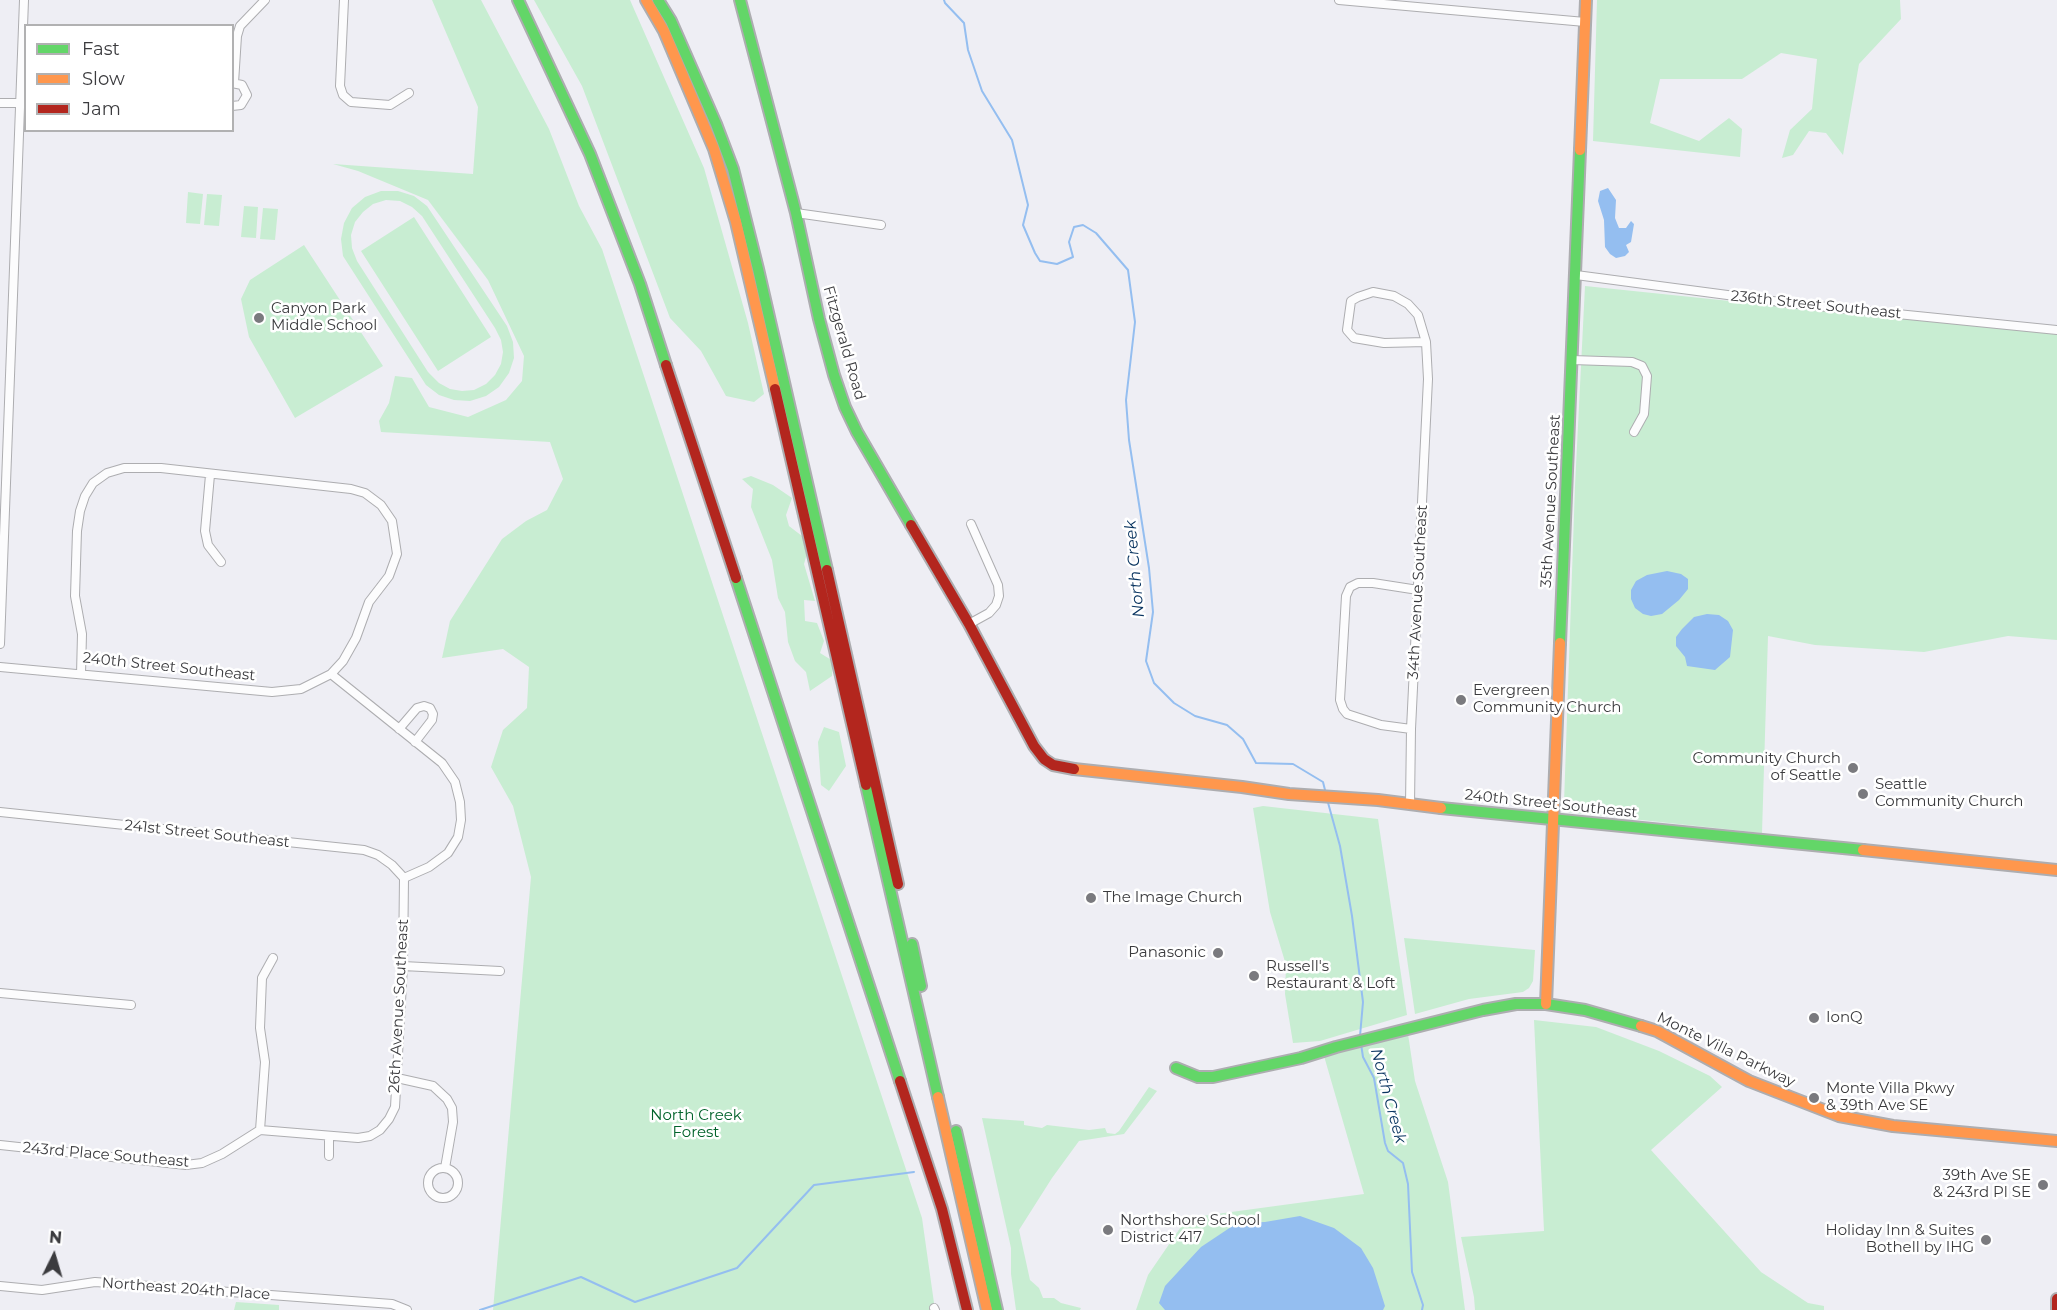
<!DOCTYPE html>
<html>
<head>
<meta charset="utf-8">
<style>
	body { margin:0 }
	#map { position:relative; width:2057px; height:1310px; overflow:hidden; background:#eeeef4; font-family:Montserrat,sans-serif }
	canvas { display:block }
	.legend { position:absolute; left:24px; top:24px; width:210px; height:108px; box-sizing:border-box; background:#fff; border:2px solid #b1b1b2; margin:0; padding:8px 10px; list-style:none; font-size:18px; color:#3b3b3e }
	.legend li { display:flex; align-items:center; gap:12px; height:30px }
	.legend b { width:30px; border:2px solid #b1b1b2 }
	.north { position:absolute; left:24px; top:1226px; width:60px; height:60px; -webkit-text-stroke:4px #fff; paint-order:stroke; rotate:5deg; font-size:16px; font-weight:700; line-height:24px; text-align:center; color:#3b3b3e }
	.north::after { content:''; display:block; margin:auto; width:21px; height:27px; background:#3b3b3e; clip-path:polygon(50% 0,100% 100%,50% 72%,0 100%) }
</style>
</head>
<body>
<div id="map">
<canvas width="2057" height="1310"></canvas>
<ul class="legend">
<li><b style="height:8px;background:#63d668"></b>Fast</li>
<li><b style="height:8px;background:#ff974d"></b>Slow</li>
<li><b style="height:8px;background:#b3261e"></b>Jam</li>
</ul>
<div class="north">N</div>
</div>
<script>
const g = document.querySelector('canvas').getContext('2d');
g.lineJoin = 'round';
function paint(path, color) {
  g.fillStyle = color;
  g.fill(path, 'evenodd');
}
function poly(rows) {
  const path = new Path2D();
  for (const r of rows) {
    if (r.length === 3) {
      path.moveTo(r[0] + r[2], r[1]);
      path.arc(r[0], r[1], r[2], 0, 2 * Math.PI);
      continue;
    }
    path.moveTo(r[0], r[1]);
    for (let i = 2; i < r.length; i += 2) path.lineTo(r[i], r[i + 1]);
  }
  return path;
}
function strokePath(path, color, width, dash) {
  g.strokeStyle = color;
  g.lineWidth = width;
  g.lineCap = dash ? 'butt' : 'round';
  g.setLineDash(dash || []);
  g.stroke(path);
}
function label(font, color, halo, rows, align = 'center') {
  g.font = font + ' Montserrat,sans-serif';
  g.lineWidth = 5;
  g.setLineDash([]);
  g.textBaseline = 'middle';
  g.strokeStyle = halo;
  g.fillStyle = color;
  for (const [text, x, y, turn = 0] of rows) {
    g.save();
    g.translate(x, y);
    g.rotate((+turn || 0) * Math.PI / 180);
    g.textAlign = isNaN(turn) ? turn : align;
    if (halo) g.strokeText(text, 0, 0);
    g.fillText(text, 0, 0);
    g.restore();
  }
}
paint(poly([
	[432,0,481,0,549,129,579,206,602,249,922,1218,935,1310,493,1310,531,877,513,806,491,767,503,730,527,708,529,667,503,649,442,658,450,621,502,539,526,521,547,510,563,479,550,442,381,432,379,421,389,403,395,376,412,378,429,407,468,417,506,400,522,381,524,356,488,280,428,200,358,171,333,164,473,174,478,107],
	[534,0,630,0,704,168,748,323,764,394,754,402,726,396,701,351,670,318,582,86],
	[1597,0,1900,0,1901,19,1859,64,1843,155,1826,133,1809,131,1793,155,1782,158,1790,130,1812,109,1817,59,1781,53,1742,79,1660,79,1650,123,1699,141,1729,118,1742,129,1740,157,1593,141],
	[381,191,398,191,414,196,427,206,507,326,513,342,514,358,509,373,499,387,486,396,470,401,454,400,439,395,426,385,343,256,341,239,344,223,352,208,365,197],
	[386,200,400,201,412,207,422,216,495,328,501,340,503,352,501,364,495,375,486,384,474,390,462,391,450,389,439,383,428,372,357,261,352,248,351,235,355,222,363,212,373,204],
	[188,192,203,194,200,224,186,223],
	[207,194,222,195,219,226,204,225],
	[244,206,258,207,256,238,241,237],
	[263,208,278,209,275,240,260,239],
	[414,217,491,337,438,371,361,251],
	[304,245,383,366,295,418,249,337,241,299,250,280],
	[1585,286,1788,307,1788,303,2057,330,2057,640,2008,636,1924,652,1815,645,1768,636,1762,833,1567,812,1564,803,1575,486],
	[751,476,773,485,792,498,786,515,789,526,802,536,808,550,804,564,815,601,804,600,805,621,817,623,824,641,820,653,833,661,832,676,810,691,806,672,795,661,788,642,785,612,778,598,772,560,751,507,753,489,742,479],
	[824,727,839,732,846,766,829,791,821,785,818,742],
	[1263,806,1378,819,1407,1015,1320,1041,1293,1043,1285,994,1286,965,1270,912,1253,808],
	[1404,938,1535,950,1533,981,1529,988,1523,992,1469,999,1415,1014],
	[1534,1020,1596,1027,1659,1051,1710,1076,1722,1087,1651,1150,1761,1272,1808,1303,1824,1306,1824,1310,1475,1310,1474,1297,1461,1237,1544,1231],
	[1408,1034,1415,1081,1448,1182,1465,1310,1136,1310,1148,1275,1187,1218,1364,1194,1324,1056],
	[1149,1087,1157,1091,1124,1134,1079,1141,1052,1178,1019,1230,1030,1280,1039,1288,1043,1298,1054,1298,1061,1303,1081,1308,1080,1310,1016,1310,1011,1274,1011,1248,982,1118,1024,1121,1024,1125,1042,1128,1047,1125,1089,1130,1105,1128,1107,1133,1115,1134,1119,1131],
	[236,1302,279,1305,279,1310,234,1310]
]), '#c8edd2');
paint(poly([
	[1608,188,1616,200,1615,218,1619,228,1626,228,1631,221,1634,224,1631,242,1626,245,1629,252,1625,256,1616,258,1610,254,1605,247,1604,220,1598,201,1600,191],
	[1667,571,1681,574,1688,579,1688,589,1679,600,1662,614,1651,616,1643,614,1635,608,1631,599,1631,590,1636,581,1647,575],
	[1707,614,1719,615,1728,621,1733,630,1730,657,1715,670,1687,666,1685,657,1676,646,1676,637,1682,629,1694,617],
	[1300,1216,1334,1228,1361,1248,1373,1268,1385,1306,1383,1310,1165,1310,1159,1303,1165,1286,1201,1247,1237,1223,1265,1222]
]), '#94bef0');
strokePath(poly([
	[944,0,945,3,964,23,968,50,982,91,1012,140,1028,205,1023,225,1035,253,1040,261,1057,264,1073,257,1069,242,1074,227,1083,225,1096,233,1128,270,1135,322,1126,400,1129,440,1149,568,1153,612,1146,661,1154,683,1174,703,1195,716,1227,725,1243,739,1256,763,1293,764,1323,782,1326,794],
	[1327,799,1340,846,1352,916,1363,1002,1360,1036],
	[1361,1044,1363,1057,1374,1078,1385,1143,1388,1151,1403,1163,1408,1184,1412,1272,1423,1305,1422,1310],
	[480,1310,581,1277,635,1302,737,1268,814,1185,914,1172]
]), '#94bef0', 2);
const street = poly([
	[344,0,340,86,343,95,351,102,390,105,409,93],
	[1339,0,1585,22],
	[232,83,242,85,247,95,241,105,232,106],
	[234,83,237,36,240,26,265,0],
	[0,103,20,103],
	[796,213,881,225],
	[1576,275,1788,303,2057,330],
	[1572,360,1632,362,1642,366,1647,376,1644,414,1634,432],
	[210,475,205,531,208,545,221,562],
	[969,624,989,613,996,605,999,596,998,585,971,524],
	[0,644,24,0],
	[0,667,272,692,301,689,331,674,343,661,356,638,369,602,389,576,397,554,392,521,381,505,365,493,351,489,161,468,124,468,107,473,93,483,85,496,80,511,77,531,75,596,82,634,81,674],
	[331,674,442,763,455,782,460,802,461,820,458,837,448,853,429,867,404,878],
	[399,729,417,708,424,706,430,708,433,714,432,720,415,742],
	[1411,729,1381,725,1347,714,1343,709,1340,700,1346,596,1350,587,1358,583,1373,583,1418,590],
	[1410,805,1411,729,1428,379,1426,342,1418,315,1408,304,1394,296,1373,292,1358,297,1351,301,1347,330,1354,338,1384,343,1426,342],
	[0,812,364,850,378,855,392,865,404,878],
	[403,966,500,971],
	[0,993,131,1005],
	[397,1078,433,1086,447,1099,452,1108,453,1122,445,1168],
	[260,1130,265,1062,260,1028,262,978,273,958],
	[0,1145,186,1165,202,1163,222,1154,260,1130,358,1138,370,1136,380,1130,389,1119,395,1107,403,966,404,878],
	[329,1156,329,1136],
	[443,1183,15],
	[0,1286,42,1290,95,1282,392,1304,407,1310],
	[934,1308,935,1310]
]);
const fast = poly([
	[518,0,590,154,640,284,666,365],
	[658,0,671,21,716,124,733,169,758,269,827,570],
	[740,0,796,213,819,319,834,375,845,407,857,432,911,525],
	[736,578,900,1081],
	[1560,643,1580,150],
	[866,785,938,1097],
	[1441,808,1863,850],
	[912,944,921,986],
	[1176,1068,1198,1077,1213,1077,1301,1058,1336,1047,1483,1010,1516,1004,1546,1004,1585,1010,1641,1026],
	[956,1131,997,1310]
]);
const slow = poly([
	[646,0,664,31,714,149,736,222,775,389],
	[1580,150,1586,0],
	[1074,769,1242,787,1289,794,1378,800,1441,808],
	[1863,850,2057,870],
	[1546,1004,1560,643],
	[1641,1026,1657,1031,1749,1081,1839,1116,1893,1126,2057,1141],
	[938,1097,987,1310]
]);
const jam = poly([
	[666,365,736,578],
	[775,389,866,785],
	[911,525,969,624,1034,746,1044,759,1053,765,1074,769],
	[827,570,898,884],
	[900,1081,942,1209,967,1310],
	[2057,1299,2057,1310]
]);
strokePath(street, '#adadb0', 10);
strokePath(fast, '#adadb0', 14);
strokePath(slow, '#adadb0', 14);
strokePath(jam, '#adadb0', 14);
strokePath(street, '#fcfcfd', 8);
strokePath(fast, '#63d668', 10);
strokePath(slow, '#ff974d', 10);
strokePath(jam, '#b3261e', 10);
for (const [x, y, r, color] of [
	[259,318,6,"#7a7a7e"],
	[1461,700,6,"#7a7a7e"],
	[1853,768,6,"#7a7a7e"],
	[1863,794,6,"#7a7a7e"],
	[1091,898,6,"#7a7a7e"],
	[1218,953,6,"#7a7a7e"],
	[1254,976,6,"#7a7a7e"],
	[1814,1018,6,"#7a7a7e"],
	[1814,1098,6,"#7a7a7e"],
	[2043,1185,6,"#7a7a7e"],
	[1108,1230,6,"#7a7a7e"],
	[1986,1240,6,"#7a7a7e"]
]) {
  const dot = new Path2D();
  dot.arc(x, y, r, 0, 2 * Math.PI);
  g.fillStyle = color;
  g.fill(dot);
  strokePath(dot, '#fff', 2);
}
label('15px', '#3b3b3e', '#fff', [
	["236th Street Southeast",1816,305,6],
	["Fitzgerald Road",844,343,74],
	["35th Avenue Southeast",1551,501,-87],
	["34th Avenue Southeast",1418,592,-87],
	["240th Street Southeast",169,667,6],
	["240th Street Southeast",1551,804,6],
	["241st Street Southeast",207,834,6],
	["26th Avenue Southeast",399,1006,-87],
	["Monte Villa Parkway",1726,1050,26],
	["243rd Place Southeast",106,1155,5],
	["Northeast 204th Place",186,1289,4]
]);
label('15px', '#3b3b3e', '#fff', [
	["Canyon Park",271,309],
	["Middle School",271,326],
	["Evergreen",1473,691],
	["Community Church",1473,708],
	["Community Church",1841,759,"right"],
	["of Seattle",1841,776,"right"],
	["Seattle",1875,785],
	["Community Church",1875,802],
	["The Image Church",1103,898],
	["Panasonic",1206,953,"right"],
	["Russell's",1266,967],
	["Restaurant & Loft",1266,984],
	["IonQ",1826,1018],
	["Monte Villa Pkwy",1826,1089],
	["& 39th Ave SE",1826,1106],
	["39th Ave SE",2031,1176,"right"],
	["& 243rd Pl SE",2031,1193,"right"],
	["Northshore School",1120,1221],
	["District 417",1120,1238],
	["Holiday Inn & Suites",1974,1231,"right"],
	["Bothell by IHG",1974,1248,"right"]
], 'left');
label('15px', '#00622a', '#fff', [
	["North Creek",696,1116],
	["Forest",696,1133]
]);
label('italic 16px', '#0a3561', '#fff', [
	["North Creek",1135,569,-95],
	["North Creek",1388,1096,75]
]);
</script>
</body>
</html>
